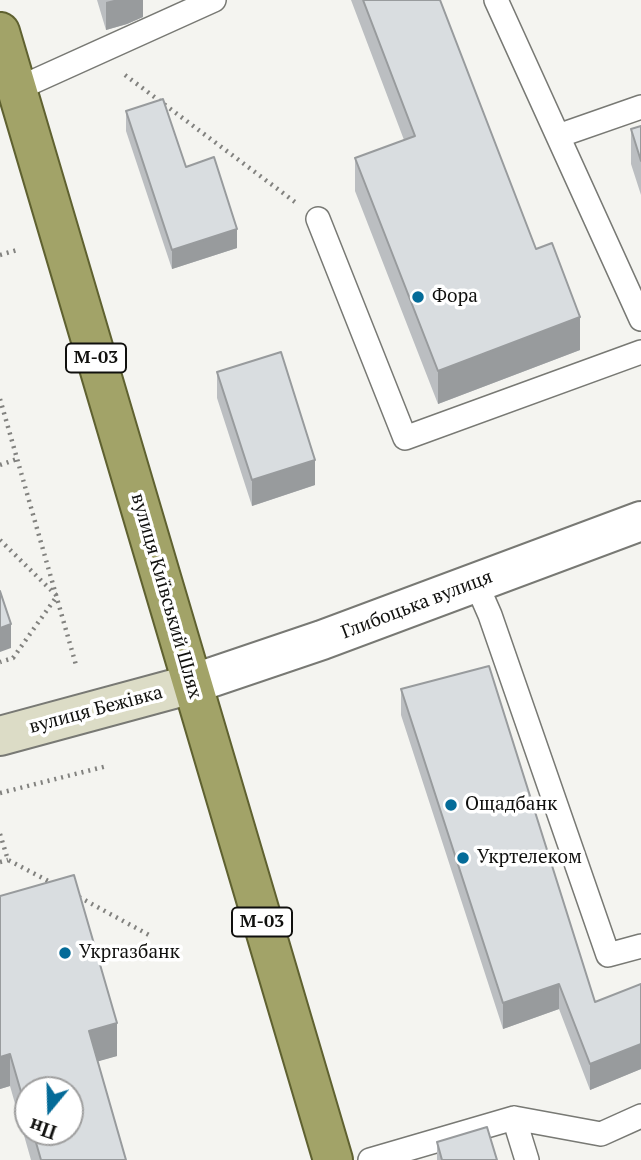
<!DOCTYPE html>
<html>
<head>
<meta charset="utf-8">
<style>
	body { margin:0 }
	#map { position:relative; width:641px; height:1160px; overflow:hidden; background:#f4f4f0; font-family:"PT Serif",serif }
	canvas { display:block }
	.north { position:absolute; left:14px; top:1076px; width:70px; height:70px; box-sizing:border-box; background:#fff; border:2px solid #9f9f9f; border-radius:50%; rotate:199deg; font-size:19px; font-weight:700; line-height:28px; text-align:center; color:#10100e }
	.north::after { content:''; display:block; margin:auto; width:24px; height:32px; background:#046b98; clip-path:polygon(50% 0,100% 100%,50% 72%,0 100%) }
</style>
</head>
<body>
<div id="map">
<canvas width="641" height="1160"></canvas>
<div class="north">Пн</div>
</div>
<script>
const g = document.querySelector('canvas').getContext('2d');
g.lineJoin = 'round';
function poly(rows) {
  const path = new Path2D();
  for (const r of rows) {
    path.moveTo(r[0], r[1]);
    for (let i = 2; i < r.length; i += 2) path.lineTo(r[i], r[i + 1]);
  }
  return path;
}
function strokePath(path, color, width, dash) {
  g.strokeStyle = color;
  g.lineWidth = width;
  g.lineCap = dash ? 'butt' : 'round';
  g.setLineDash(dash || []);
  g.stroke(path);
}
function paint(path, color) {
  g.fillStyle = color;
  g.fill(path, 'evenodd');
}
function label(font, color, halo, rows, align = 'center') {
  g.font = font + ' "PT Serif",serif';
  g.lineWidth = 7;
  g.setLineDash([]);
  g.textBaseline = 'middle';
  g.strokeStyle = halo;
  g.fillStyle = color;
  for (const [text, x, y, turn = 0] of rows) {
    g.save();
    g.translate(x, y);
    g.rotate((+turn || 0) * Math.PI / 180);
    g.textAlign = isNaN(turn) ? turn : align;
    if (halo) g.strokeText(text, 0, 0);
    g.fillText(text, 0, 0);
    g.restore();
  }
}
const service = poly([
	[496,0,641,319],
	[17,89,214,0],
	[558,136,641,107],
	[318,219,405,438,641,352],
	[476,583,490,615,608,955,641,946],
	[514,1118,527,1160],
	[370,1160,514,1118,601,1134,641,1116]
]);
const tertiary = poly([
	[192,684,322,640,641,521]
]);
const secondary = poly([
	[0,736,192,684]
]);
const trunk = poly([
	[0,32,333,1160]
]);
strokePath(service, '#787974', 26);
strokePath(tertiary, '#787974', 42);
strokePath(secondary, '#787974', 42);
strokePath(trunk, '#5f6130', 42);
strokePath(poly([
	[125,75,295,202],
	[0,255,17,250],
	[0,399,76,665],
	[0,465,17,459],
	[0,540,57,596,13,658,0,662],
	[0,793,107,766],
	[0,834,8,860,56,885],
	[0,862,8,860],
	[79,897,149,935]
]), '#82827f', 4.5, [2, 5]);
strokePath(service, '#fff', 23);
strokePath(tertiary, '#fff', 38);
strokePath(secondary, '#dcdcc6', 38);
strokePath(trunk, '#a2a368', 38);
paint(poly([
	[97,0,143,0,143,17,127,24,106,30],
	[351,0,440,0,536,249,580,350,438,404,355,191,355,158,404,140],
	[126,111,186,167,237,248,172,269,126,131],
	[641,126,641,195,631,164,631,129],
	[217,372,315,485,252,506,217,398],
	[401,689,595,1002,641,984,641,1069,590,1090,559,1009,503,1029,401,715],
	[0,896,117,1056,98,1061,126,1160,31,1160,10,1086,0,1089],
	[28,1090,70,1132,28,1132],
	[437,1142,497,1160,437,1160]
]), '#bbbec1');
paint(poly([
	[114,0,143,0,143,17,127,24,106,30,106,2],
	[237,229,237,248,172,269,172,250],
	[580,317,580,350,438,404,438,371],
	[315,460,315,485,252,506,252,480],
	[11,624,11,648,0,652,0,628],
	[559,984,559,1009,503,1029,503,1003],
	[117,1023,117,1056,89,1064,89,1031],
	[641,1044,641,1069,590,1090,590,1064],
	[10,1054,10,1086,0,1089,0,1057]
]), '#989b9d');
const building = poly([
	[363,0,440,0,536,249,552,243,580,317,438,371,355,158,415,136,363,0],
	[163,99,186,167,214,157,237,229,172,250,126,111,163,99],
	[641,126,641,161,631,129,641,126],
	[281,352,315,460,252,480,217,372,281,352],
	[0,591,11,624,0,628,0,591],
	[489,666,595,1002,641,984,641,1044,590,1064,559,984,503,1003,401,689,489,666],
	[74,875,117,1023,89,1031,126,1160,41,1160,33,1132,70,1132,70,1090,28,1090,28,1116,10,1054,0,1057,0,896,74,875],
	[487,1127,497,1160,442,1160,437,1142,487,1127]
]);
paint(building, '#d9dde0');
strokePath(building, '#989b9d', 2);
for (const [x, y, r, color] of [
	[418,297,7,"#046b98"],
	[451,805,7,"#046b98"],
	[463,858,7,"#046b98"],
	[65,953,7,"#046b98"]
]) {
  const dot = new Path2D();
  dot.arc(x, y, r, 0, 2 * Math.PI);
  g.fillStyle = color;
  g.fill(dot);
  strokePath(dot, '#fff', 2.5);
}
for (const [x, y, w] of [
	[96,358,60],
	[262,922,60]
]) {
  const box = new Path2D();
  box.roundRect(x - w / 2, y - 14.5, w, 29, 5);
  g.fillStyle = '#fff';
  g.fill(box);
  strokePath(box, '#10100e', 2);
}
label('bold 18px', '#10100e', null, [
	["М-03",96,358],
	["М-03",262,922]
]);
label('19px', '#10100e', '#fff', [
	["Фора",432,297],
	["Ощадбанк",465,805],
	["Укртелеком",477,858],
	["Укргазбанк",79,953]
], 'left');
label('19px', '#10100e', '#fff', [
	["вулиця Київський Шлях",166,596,74],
	["Глибоцька вулиця",417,605,-21],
	["вулиця Бежівка",96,710,-15]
]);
</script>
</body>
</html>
